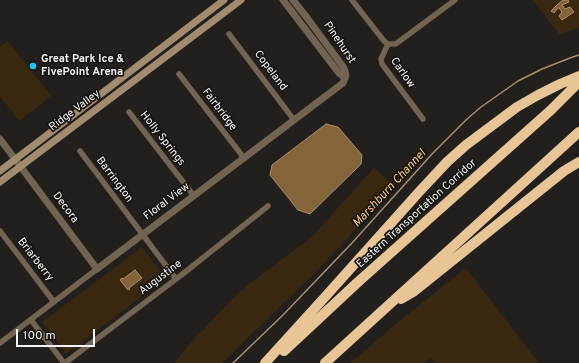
<!DOCTYPE html>
<html>
<head>
<meta charset="utf-8">
<style>
	body { margin:0 }
	#map { position:relative; width:579px; height:363px; overflow:hidden; background:#221f1c; font-family:Overpass,sans-serif }
	canvas { display:block }
	.scale { position:absolute; left:16px; top:329px; width:79px; height:18px; box-sizing:border-box; border:2px solid #f6f4f2; border-top:0; padding-left:5px; font-size:12px; line-height:14px; white-space:nowrap; color:#f6f4f2; -webkit-text-stroke:3px #181613; paint-order:stroke }
</style>
</head>
<body>
<div id="map">
<canvas width="579" height="363"></canvas>
<div class="scale">100 m</div>
</div>
<script>
const g = document.querySelector('canvas').getContext('2d');
g.lineJoin = 'round';
function paint(path, color) {
  g.fillStyle = color;
  g.fill(path, 'evenodd');
}
function poly(rows) {
  const path = new Path2D();
  for (const r of rows) {
    path.moveTo(r[0], r[1]);
    for (let i = 2; i < r.length; i += 2) path.lineTo(r[i], r[i + 1]);
  }
  return path;
}
function strokePath(path, color, width, dash) {
  g.strokeStyle = color;
  g.lineWidth = width;
  g.lineCap = dash ? 'butt' : 'round';
  g.setLineDash(dash || []);
  g.stroke(path);
}
function label(font, color, halo, rows, align = 'center') {
  g.font = font + ' Overpass,sans-serif';
  g.lineWidth = 3.5;
  g.setLineDash([]);
  g.textBaseline = 'middle';
  g.strokeStyle = halo;
  g.fillStyle = color;
  for (const [text, x, y, turn = 0] of rows) {
    g.save();
    g.translate(x, y);
    g.rotate((+turn || 0) * Math.PI / 180);
    g.textAlign = isNaN(turn) ? turn : align;
    if (halo) g.strokeText(text, 0, 0);
    g.fillText(text, 0, 0);
    g.restore();
  }
}
paint(poly([
	[533,0,579,0,579,28,559,34],
	[8,41,51,96,19,121,0,96,0,47],
	[374,168,396,187,316,272,222,363,175,363,186,348,227,304,239,292,314,235,334,212],
	[142,247,166,278,66,354,42,322],
	[466,268,539,363,435,363,430,358,426,363,350,363,402,319]
]), '#39280f');
const water = poly([
	[563,0,568,0,569,2,562,5,565,9,570,7,574,12,562,20,559,16,562,12,559,8,558,8,554,13,551,11,558,4,563,0],
	[326,124,338,127,362,155,361,164,310,214,298,210,270,175,272,165,326,124],
	[135,270,142,278,129,288,130,289,128,290,120,280,122,278,123,279,135,270]
]);
paint(water, '#846539');
strokePath(water, '#a69070', 1);
strokePath(poly([
	[233,363,283,315,352,243,432,154,466,120,481,107,518,81,542,69,570,58,579,55]
]), '#a69070', 1.5);
strokePath(poly([
	[352,0,384,41,388,44],
	[229,34,294,120],
	[388,44,381,59,382,64,423,119],
	[388,44,395,44,397,43,455,0],
	[179,74,244,158],
	[129,112,194,196],
	[80,151,176,279],
	[0,231,54,302],
	[31,320,64,363],
	[0,343,97,269],
	[65,363,184,273,268,206]
]), '#726452', 5.5);
strokePath(poly([
	[283,0,338,72,345,78],
	[0,139,97,269,343,83,346,75,344,68,308,19,293,0]
]), '#726452', 7);
strokePath(poly([
	[0,171,224,0],
	[0,182,241,0]
]), '#a28b6e', 7);
strokePath(poly([
	[401,299,413,292,564,171,579,162],
	[284,351,358,282,551,110,579,82],
	[265,363,325,297,419,192,447,162,466,145,517,107,538,95,560,84,579,76],
	[325,363,579,132]
]), '#e8c597', 10);
for (const [x, y, r, color] of [
	[33,66,4,"#15cafb"]
]) {
  const dot = new Path2D();
  dot.arc(x, y, r, 0, 2 * Math.PI);
  g.fillStyle = color;
  g.fill(dot);
  strokePath(dot, '#181613', 1.5);
}
label('11px', '#f6f4f2', '#181613', [
	["Pinehurst",339,43,56],
	["Copeland",270,71,53],
	["Carlow",402,73,55],
	["Fairbridge",219,110,53],
	["Ridge Valley",75,111,-37],
	["Holly Springs",162,139,52],
	["Barrington",114,180,53],
	["Floral View",167,202,-37],
	["Decora",65,208,53],
	["Eastern Transportation Corridor",417,214,-42],
	["Briarberry",35,260,52],
	["Augustine",161,278,-37]
]);
label('bold 11px', '#f6f4f2', '#181613', [
	["Great Park Ice &",41,60],
	["FivePoint Arena",41,73]
], 'left');
label('italic 12px', '#f9c783', '#181613', [
	["Marshburn Channel",390,189,-47]
]);
</script>
</body>
</html>
